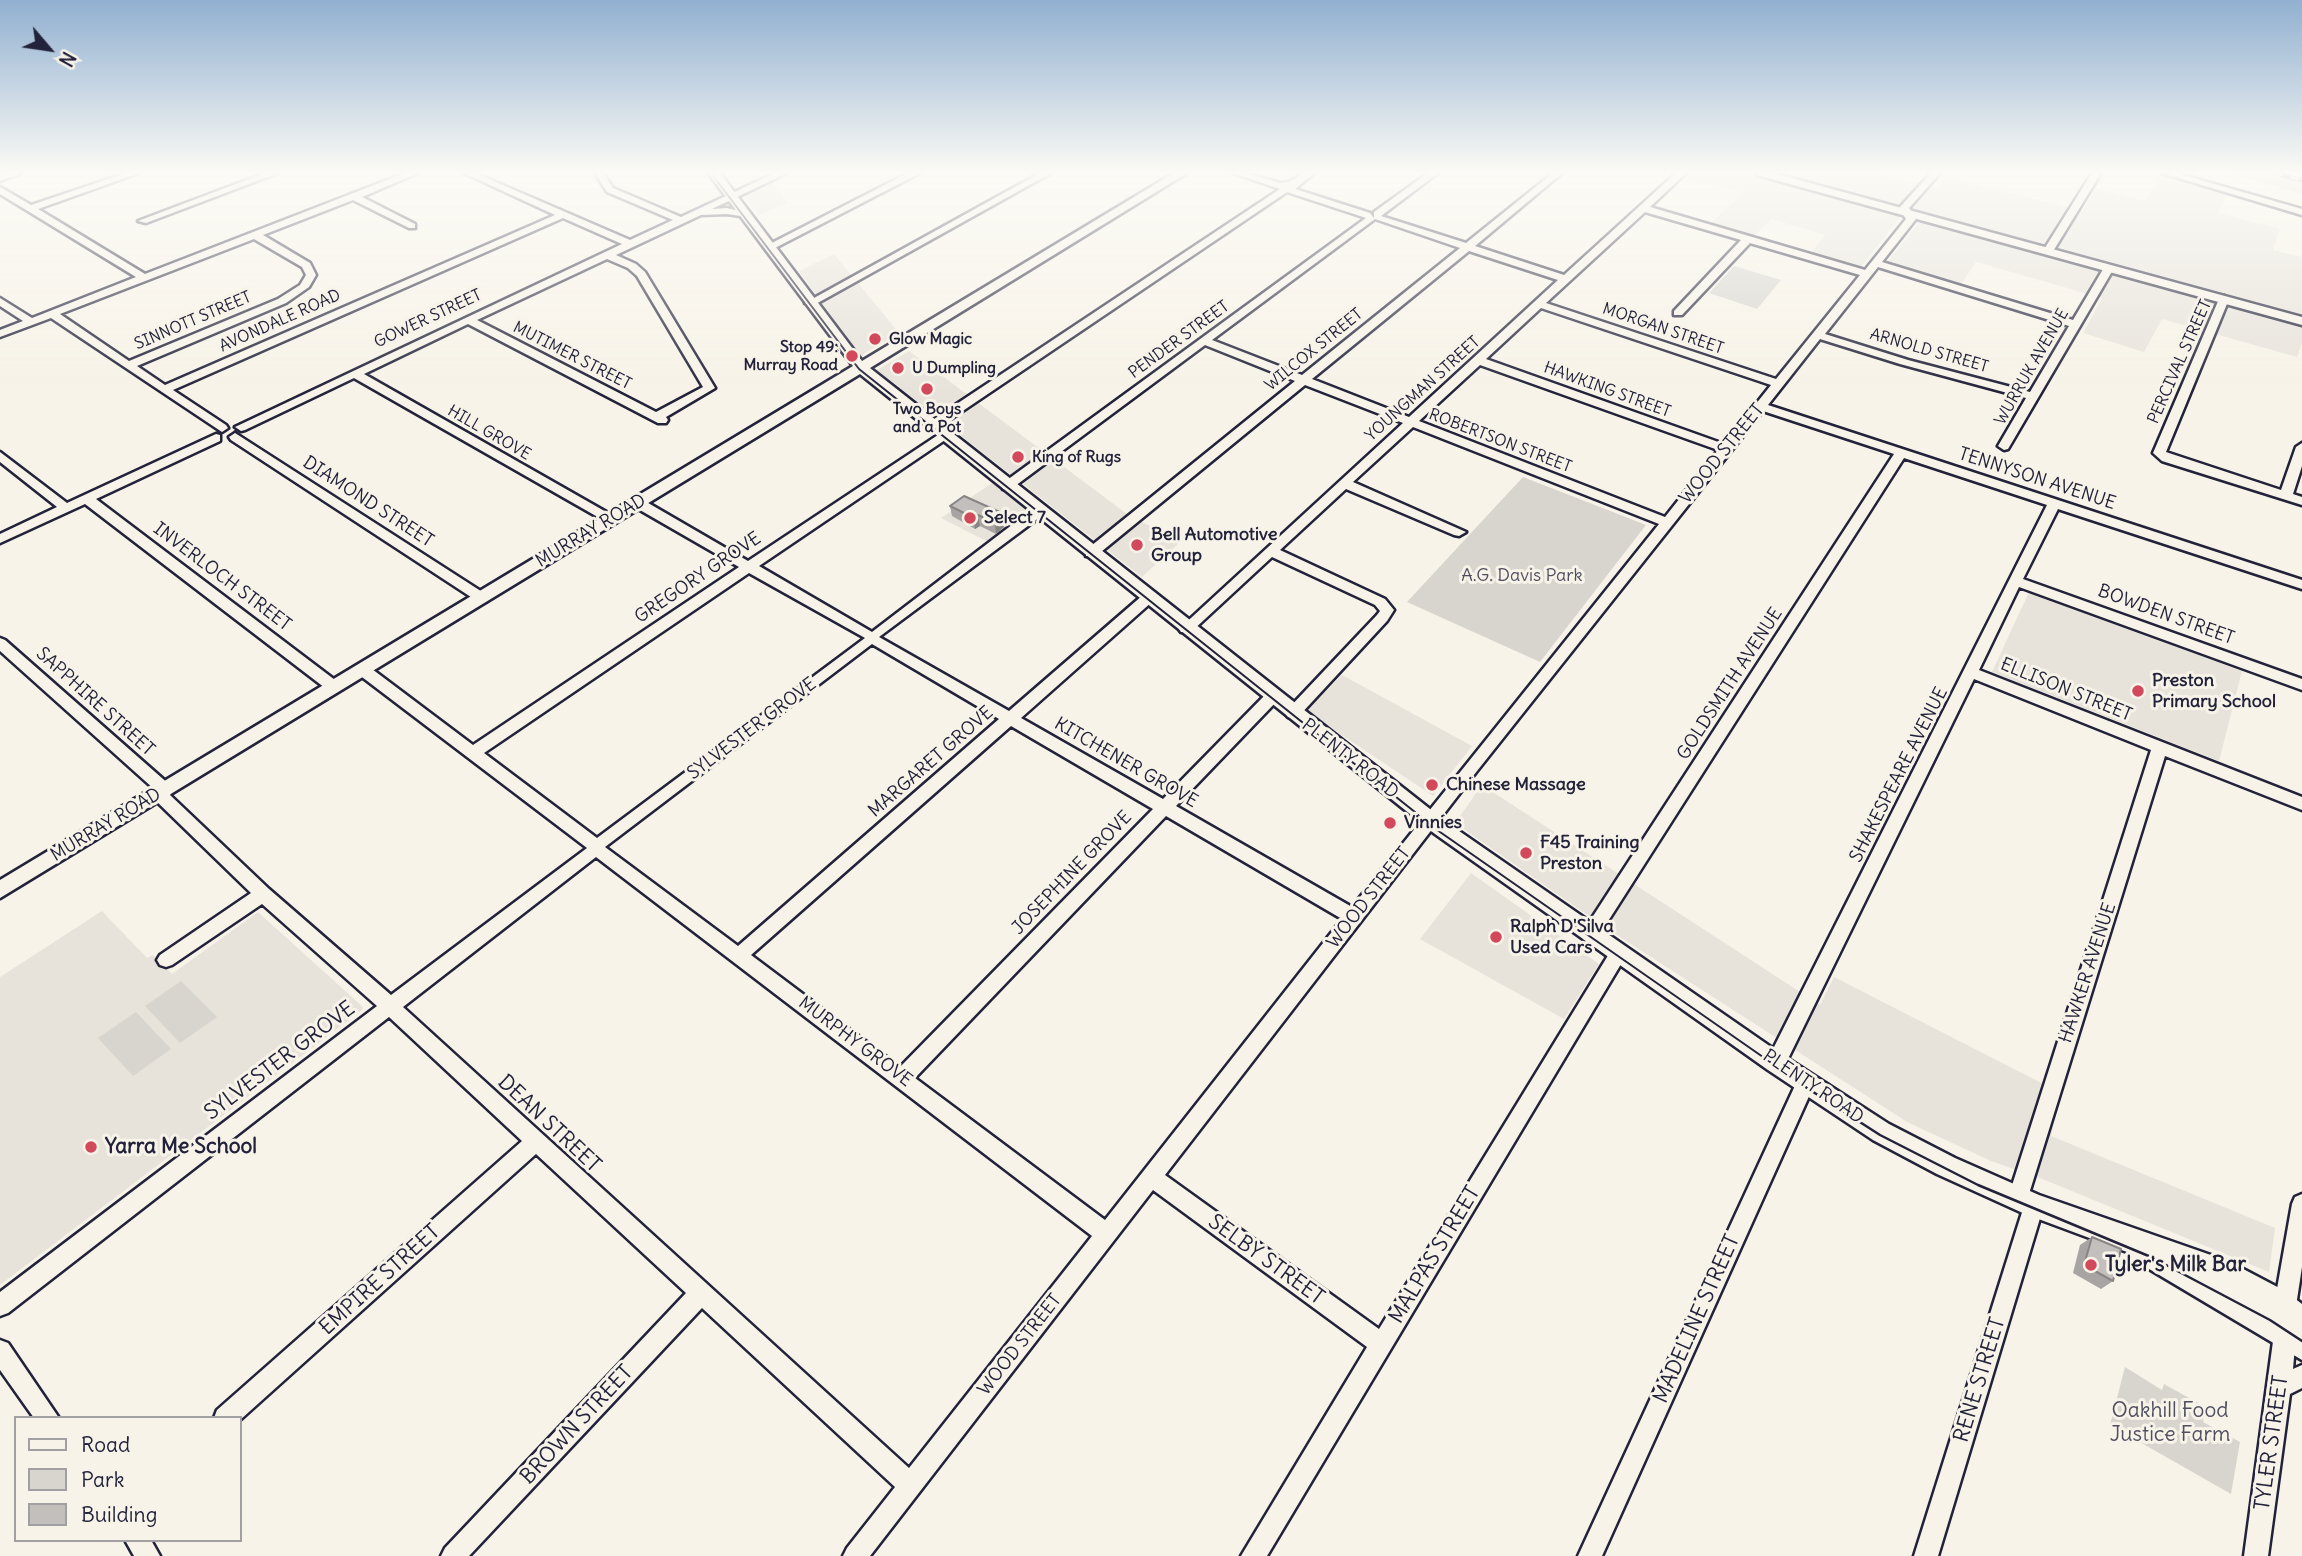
<!DOCTYPE html>
<html>
<head>
<meta charset="utf-8">
<style>
	body { margin:0 }
	#map { position:relative; width:2302px; height:1556px; overflow:hidden; background:#f7f3e8; font-family:Delius,sans-serif }
	canvas { display:block }
	.legend { position:absolute; left:14px; top:1416px; width:228px; height:126px; box-sizing:border-box; background:#f7f3e8; border:2px solid #a29fa3; margin:0; padding:9px 12px; list-style:none; font-size:21px; color:#22223b }
	.legend li { display:flex; align-items:center; gap:14px; height:35px }
	.legend b { width:35px; border:2px solid #a29fa3 }
	.north { position:absolute; left:14px; top:14px; width:70px; height:70px; -webkit-text-stroke:5px #f7f3e8; paint-order:stroke; rotate:119deg; font-size:19px; font-weight:700; line-height:28px; text-align:center; color:#22223b }
	.north::after { content:''; display:block; margin:auto; width:24px; height:32px; background:#22223b; clip-path:polygon(50% 0,100% 100%,50% 72%,0 100%) }
</style>
</head>
<body>
<div id="map">
<canvas width="2302" height="1556"></canvas>
<ul class="legend">
<li><b style="height:9px;background:#f7f3e8"></b>Road</li>
<li><b style="height:19px;background:#d8d5cf"></b>Park</li>
<li><b style="height:19px;background:#c2bfbd"></b>Building</li>
</ul>
<div class="north">N</div>
</div>
<script>
const g = document.querySelector('canvas').getContext('2d');
g.lineJoin = 'round';
function paint(path, color) {
  g.fillStyle = color;
  g.fill(path, 'evenodd');
}
function poly(rows) {
  const path = new Path2D();
  for (const r of rows) {
    path.moveTo(r[0], r[1]);
    for (let i = 2; i < r.length; i += 2) path.lineTo(r[i], r[i + 1]);
  }
  return path;
}
function strokePath(path, color, width, dash) {
  g.strokeStyle = color;
  g.lineWidth = width;
  g.lineCap = dash ? 'butt' : 'round';
  g.setLineDash(dash || []);
  g.stroke(path);
}
function label(font, color, halo, rows, align = 'center') {
  g.font = font + ' Delius,sans-serif';
  g.lineWidth = 6;
  g.setLineDash([]);
  g.textBaseline = 'middle';
  g.strokeStyle = halo;
  g.fillStyle = color;
  for (const [text, x, y, turn = 0] of rows) {
    g.save();
    g.translate(x, y);
    g.rotate((+turn || 0) * Math.PI / 180);
    g.textAlign = isNaN(turn) ? turn : align;
    if (halo) g.strokeText(text, 0, 0);
    g.fillText(text, 0, 0);
    g.restore();
  }
}
paint(poly([
	[1670,173,1747,173,1902,215,1861,267,1811,253,1825,235,1771,219,1752,238,1708,226,1742,193],
	[1771,173,1873,173,1936,188,1945,177,2083,211,2096,188,2145,201,2160,175,2226,194,2218,213,2280,229,2273,250,2302,257,2302,316],
	[774,182,787,203,760,215,743,196],
	[1920,221,2302,326,2302,343,2297,357,2162,319,2144,352,2083,333,2102,298,1976,262,1960,286,1886,264],
	[834,254,899,333,860,356,799,271],
	[909,351,1127,514,1180,542,1142,577,877,370],
	[992,483,1030,513,990,543,941,518],
	[2029,592,2242,671,2219,761,1992,672],
	[1342,675,1472,746,1433,796,1306,711],
	[1482,785,1820,1005,1834,977,2061,1093,2051,1136,2275,1228,2269,1272,2040,1178,1991,1161,1907,1122,1606,928,1455,823],
	[1471,873,1599,964,1564,1019,1420,939],
	[102,911,147,958,153,955,172,974,258,912,363,1007,362,1010,0,1285,0,977]
]), '#e7e3db');
paint(poly([
	[2228,173,2261,173,2302,183,2302,194],
	[1734,266,1781,280,1757,309,1709,293],
	[1523,477,1646,525,1540,662,1407,602],
	[181,981,217,1017,180,1043,145,1006],
	[136,1012,171,1049,133,1076,98,1038],
	[2125,1367,2162,1390,2164,1384,2205,1407,2203,1422,2240,1442,2231,1494,2110,1425]
]), '#d8d5cf');
const minor = poly([
	[126,173,139,173,38,209,145,274,405,173,418,173,362,197,415,224,415,228,409,228,353,200,263,235,310,263,316,275,309,287,286,303,137,366,165,385,555,215,464,173,475,173,630,240,673,220,607,192,595,173,603,173,613,188,681,217,775,173,787,173,712,209,727,208,747,213,747,217,727,214,701,215,616,255,636,264,645,272,715,388,666,417,668,420,666,423,658,423,468,324,364,374,615,517,617,520,610,524,354,378,245,430,241,431,235,427,622,244,563,218,173,390,226,425,228,428,222,432,51,318,0,337,0,330,23,321,0,306,0,298,32,318,136,277,0,194,0,187,31,205,126,173],
	[254,239,302,267,306,275,300,285,278,299,129,361,60,314,254,239],
	[607,259,628,268,637,276,703,387,656,412,477,320,607,259],
	[265,173,278,173,146,223,138,221,265,173],
	[908,173,920,173,773,249,764,247,908,173],
	[1040,173,1051,173,814,305,805,303,1040,173],
	[1233,173,1246,173,1280,183,1289,182,1304,173,1314,173,1295,189,1370,213,1374,218,1374,212,1428,173,1438,173,1381,216,1466,243,1553,173,1562,173,1475,246,1564,275,1676,173,1686,173,1650,207,1865,270,1906,219,1899,208,1901,206,1931,173,1940,173,1909,208,1916,219,1882,262,2073,320,2105,266,2114,268,2008,449,2004,450,1998,446,2026,398,1900,364,1820,339,1768,405,2302,580,2302,589,2058,509,2023,579,2302,679,2302,690,2019,587,1979,670,2302,797,2302,810,2165,756,2028,1197,2034,1195,2041,1198,2044,1205,1938,1556,1914,1556,2024,1206,2018,1208,2011,1205,2008,1198,2151,750,1974,679,1783,1069,1776,1071,1769,1069,1767,1063,1769,1057,2047,505,1904,458,1596,940,1590,942,1584,940,1581,935,1584,930,1894,454,1763,411,1477,771,1165,1175,1379,1329,1612,949,1618,947,1624,949,1627,954,1267,1556,1241,1556,1367,1347,1153,1190,870,1556,843,1556,847,1548,895,1487,702,1308,469,1556,441,1556,445,1548,686,1293,536,1154,240,1420,240,1418,214,1418,217,1410,522,1141,389,1017,8,1313,0,1316,0,1292,377,1006,262,904,172,965,166,967,160,965,157,960,160,955,251,893,153,798,151,794,154,789,0,651,0,638,5,640,171,786,173,790,170,795,269,889,391,995,587,848,358,674,356,670,358,666,368,666,473,745,739,567,633,506,633,500,643,500,748,561,944,431,950,435,948,438,759,566,872,632,1034,508,1044,508,1044,514,879,637,1009,711,1143,595,1153,595,1155,598,1153,601,1021,718,1163,799,1267,693,1277,693,1279,697,1277,701,1176,806,1352,907,1659,524,1413,427,1353,482,1466,532,1459,536,1454,535,1346,489,1280,550,1385,599,1394,610,1387,621,1298,717,1293,718,1288,717,1285,713,1288,709,1377,615,1380,611,1375,605,1272,557,1191,632,1181,632,1179,629,1403,423,1305,385,1096,556,1086,556,1086,550,1295,381,1205,345,1011,489,1003,489,1003,483,1366,218,1287,192,936,429,928,429,928,423,1280,189,1233,173],
	[1645,212,1741,240,1674,311,1674,315,1682,315,1750,243,1860,275,1776,379,1546,303,1645,212],
	[1375,219,1460,248,1302,375,1212,340,1375,219],
	[1469,251,1558,280,1409,417,1312,379,1469,251],
	[1878,267,2069,326,2030,392,1908,360,1825,334,1878,267],
	[1541,308,1771,385,1724,444,1486,359,1541,308],
	[1480,365,1718,450,1665,517,1419,421,1480,365],
	[749,573,865,638,597,838,484,753,749,573],
	[872,644,999,719,738,946,605,847,872,644],
	[1011,726,1153,809,900,1067,751,955,1011,726],
	[1166,816,1342,919,1105,1220,915,1078,1166,816],
	[596,857,1092,1236,909,1468,403,1007,596,857],
	[2092,173,2101,173,2052,253,2044,253,2043,251,2092,173],
	[2162,173,2176,173,2302,209,2302,215,2162,173],
	[2224,296,2229,299,2166,452,2281,490,2296,447,2302,443,2302,466,2293,494,2302,497,2302,505,2162,461,2153,453,2219,299,2224,296],
	[235,433,487,595,489,598,487,601,477,601,231,440,229,437,235,433],
	[216,434,220,435,220,441,96,499,339,683,341,687,339,691,329,691,85,504,0,543,0,534,57,507,0,462,0,452,67,503,216,434],
	[1806,1074,1813,1077,1815,1083,1602,1556,1578,1556,1799,1077,1806,1074],
	[2302,1194,2302,1267,2296,1306,2293,1314,2285,1317,2277,1314,2274,1306,2292,1204,2295,1197,2302,1194],
	[2285,1323,2293,1326,2296,1334,2293,1369,2302,1365,2302,1388,2290,1394,2268,1556,2244,1556,2274,1334,2277,1326,2285,1323],
	[0,1340,8,1343,59,1418,34,1418,0,1370,0,1340],
	[125,1540,151,1540,160,1556,134,1556,125,1540]
]);
const major = poly([
	[708,173,720,173,862,361,1174,173,1187,173,870,368,1449,824,1784,1056,1889,1124,1955,1158,2039,1195,2228,1261,2285,1291,2302,1304,2302,1360,2129,1257,2127,1252,2025,1214,1937,1174,1873,1140,1768,1070,1435,834,860,374,0,898,0,880,853,366,708,173],
	[1756,173,1773,173,2302,317,2302,325,1757,175,1756,173]
]);
const highway = poly([
	[0,173,21,173,0,181,0,173]
]);
strokePath(minor, '#22223b', 5);
strokePath(major, '#22223b', 5);
strokePath(highway, '#22223b', 5);
paint(minor, '#f7f3e8');
paint(major, '#f7f3e8');
paint(highway, '#f7f3e8');
strokePath(poly([
	[711,173,859,369,1440,832,1796,1080]
]), '#22223b', 2);
strokePath(poly([
	[1793,1079,1880,1135,1978,1185,2151,1257,2270,1320,2302,1341]
]), '#22223b', 2.5);
const rail = poly([
	[2273,173,2302,180]
]);
strokePath(rail, '#22223b', 4.5);
strokePath(rail, '#f7f3e8', 2.5, [9]);
paint(poly([
	[950,506,1002,513,1002,516,1003,517,1004,527,996,534,980,526,975,529,952,516],
	[2092,1237,2113,1281,2101,1289,2073,1273,2080,1245]
]), '#a7a4a3');
paint(poly([
	[1002,513,1002,518,1003,517,1004,527,996,534,995,523],
	[978,515,980,526,975,529,974,518]
]), '#888684');
const building = poly([
	[964,496,1002,513,1000,515,1003,517,995,523,978,515,974,518,950,506,964,496],
	[2092,1237,2121,1249,2113,1281,2084,1265,2092,1237]
]);
paint(building, '#c2bfbd');
strokePath(building, '#888684', 2);
const sky = g.createLinearGradient(0, 0, 0, 391);
sky.addColorStop(0, '#91b0d0');
sky.addColorStop(0.44, '#fbfaf5');
sky.addColorStop(1, '#fbfaf500');
g.fillStyle = sky;
g.fillRect(0, 0, 2302, 391);
for (const [x, y, r, color] of [
	[875,339,7,"#d1495b"],
	[852,356,7,"#d1495b"],
	[898,368,7,"#d1495b"],
	[927,389,7,"#d1495b"],
	[1018,457,7,"#d1495b"],
	[970,518,7,"#d1495b"],
	[1137,545,7,"#d1495b"],
	[2138,691,7,"#d1495b"],
	[1432,785,7,"#d1495b"],
	[1390,823,7,"#d1495b"],
	[1526,853,7,"#d1495b"],
	[1496,937,7,"#d1495b"],
	[91,1147,7,"#d1495b"],
	[2091,1265,7,"#d1495b"]
]) {
  const dot = new Path2D();
  dot.arc(x, y, r, 0, 2 * Math.PI);
  g.fillStyle = color;
  g.fill(dot);
  strokePath(dot, '#f7f3e8', 2.5);
}
label('16px', '#22223b', '#f7f3e8', [
	["GOWER STREET",428,319,-25],
	["SINNOTT STREET",193,321,-23],
	["AVONDALE ROAD",280,321,-24],
	["MORGAN STREET",1663,329,19],
	["PENDER STREET",1179,340,-36],
	["WILCOX STREET",1314,350,-39],
	["ARNOLD STREET",1929,351,16],
	["MUTIMER STREET",572,356,27],
	["PERCIVAL STREET",2180,362,-66],
	["WURRUK AVENUE",2032,367,-60],
	["YOUNGMAN STREET",1423,389,-42],
	["HAWKING STREET",1607,390,20],
	["HILL GROVE",489,433,30],
	["ROBERTSON STREET",1500,441,21]
]);
label('bold 16px', '#22223b', '#f7f3e8', [
	["Glow Magic",889,339],
	["Stop 49:",838,347,"right"],
	["Murray Road",838,365,"right"],
	["U Dumpling",912,368],
	["Two Boys",927,409,"center"],
	["and a Pot",927,427,"center"],
	["King of Rugs",1032,457]
], 'left');
label('18px', '#22223b', '#f7f3e8', [
	["WOOD STREET",1722,454,-51],
	["TENNYSON AVENUE",2037,479,18],
	["DIAMOND STREET",368,502,33],
	["MURRAY ROAD",591,531,-31],
	["INVERLOCH STREET",222,577,37],
	["GREGORY GROVE",698,578,-34],
	["BOWDEN STREET",2166,615,20],
	["GOLDSMITH AVENUE",1730,684,-57],
	["ELLISON STREET",2066,690,22],
	["SAPPHIRE STREET",95,702,42],
	["SYLVESTER GROVE",752,729,-37],
	["PLENTY ROAD",1350,759,38],
	["MARGARET GROVE",931,762,-41],
	["KITCHENER GROVE",1126,763,30],
	["SHAKESPEARE AVENUE",1899,775,-63],
	["MURRAY ROAD",106,825,-31],
	["JOSEPHINE GROVE",1072,873,-46],
	["WOOD STREET",1369,898,-52],
	["HAWKER AVENUE",2088,973,-72],
	["MURPHY GROVE",855,1042,37],
	["PLENTY ROAD",1813,1087,34],
	["WOOD STREET",1020,1345,-52]
]);
label('bold 18px', '#22223b', '#f7f3e8', [
	["Select 7",984,518],
	["Bell Automotive",1151,535],
	["Group",1151,556],
	["Preston",2152,681],
	["Primary School",2152,702],
	["Chinese Massage",1446,785],
	["Vinnies",1404,823],
	["F45 Training",1540,843],
	["Preston",1540,864],
	["Ralph D'Silva",1510,927],
	["Used Cars",1510,948]
], 'left');
label('18px', '#504f60', '#f7f3e8', [
	["A.G. Davis Park",1522,576]
]);
label('21px', '#22223b', '#f7f3e8', [
	["SYLVESTER GROVE",280,1061,-37],
	["DEAN STREET",549,1124,43],
	["MALPAS STREET",1435,1255,-59],
	["SELBY STREET",1266,1260,36],
	["EMPIRE STREET",380,1280,-42],
	["MADELINE STREET",1697,1319,-66],
	["RENE STREET",1980,1380,-73],
	["BROWN STREET",577,1425,-47],
	["TYLER STREET",2272,1443,-82]
]);
label('bold 21px', '#22223b', '#f7f3e8', [
	["Yarra Me School",105,1147],
	["Tyler's Milk Bar",2105,1265]
], 'left');
label('21px', '#504f60', '#f7f3e8', [
	["Oakhill Food",2170,1411],
	["Justice Farm",2170,1435]
]);
</script>
</body>
</html>
